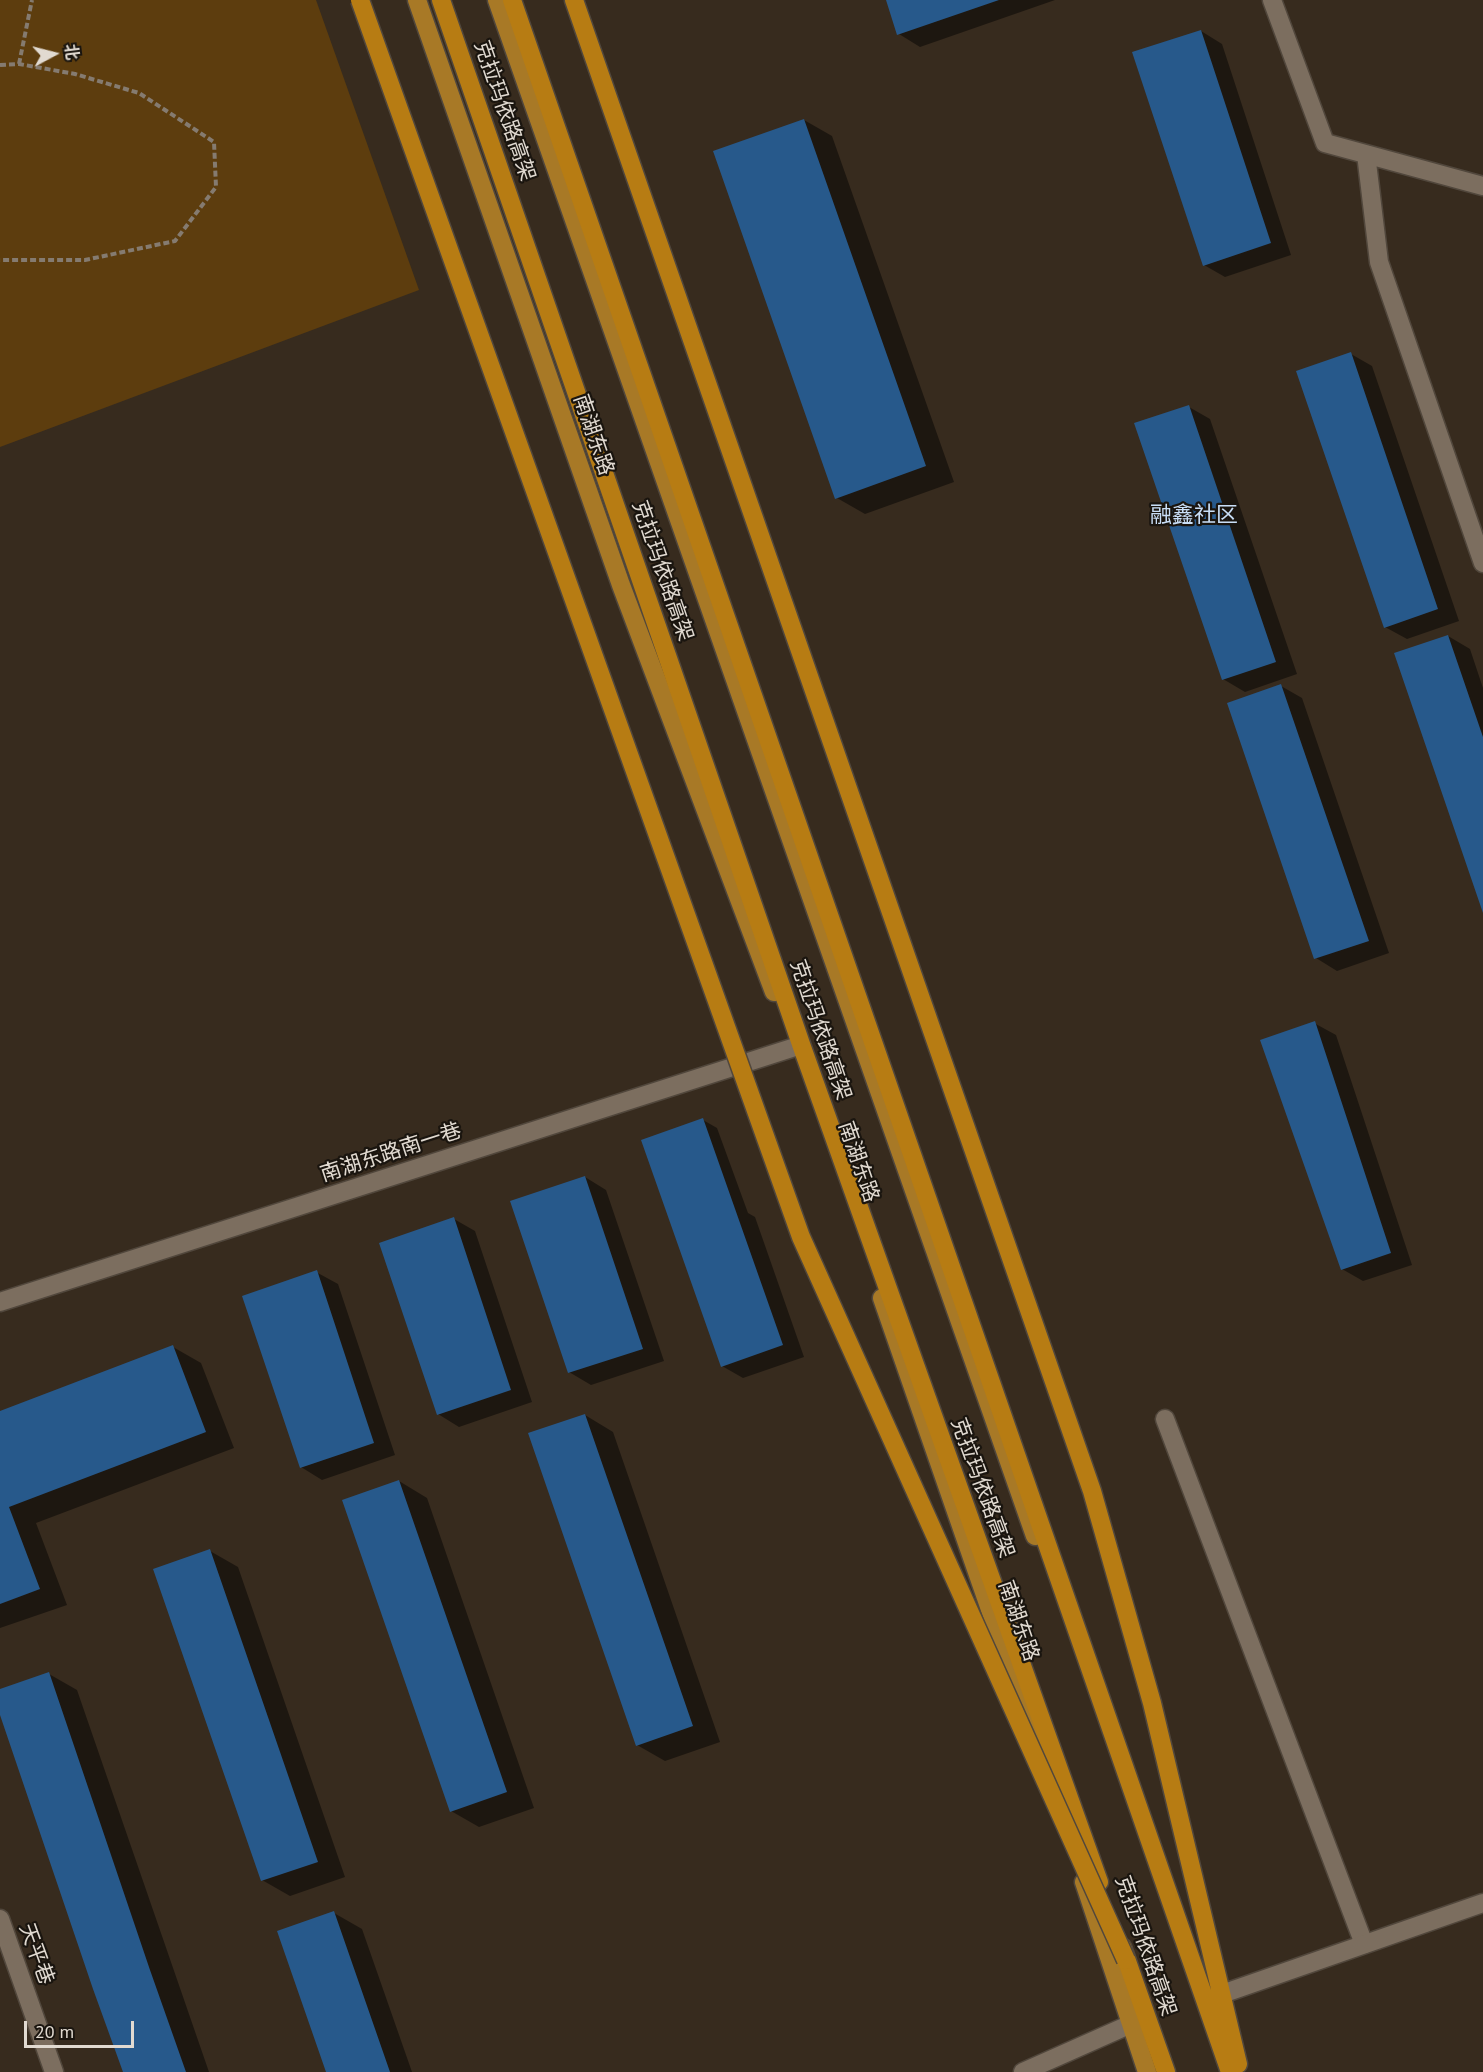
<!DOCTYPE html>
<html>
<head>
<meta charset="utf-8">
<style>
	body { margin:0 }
	#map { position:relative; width:1483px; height:2072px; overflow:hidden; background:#372b1e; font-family:"PT Sans","Noto Sans SC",sans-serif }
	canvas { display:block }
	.north { position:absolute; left:24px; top:24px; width:60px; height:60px; -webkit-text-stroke:4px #1a150f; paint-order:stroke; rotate:83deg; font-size:16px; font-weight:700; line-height:24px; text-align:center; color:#e1dad1 }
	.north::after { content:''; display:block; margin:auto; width:21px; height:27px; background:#e1dad1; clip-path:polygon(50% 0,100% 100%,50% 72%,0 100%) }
	.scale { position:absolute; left:24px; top:2021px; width:110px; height:27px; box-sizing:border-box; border:3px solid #e1dad1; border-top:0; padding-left:8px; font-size:18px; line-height:21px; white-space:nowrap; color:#e1dad1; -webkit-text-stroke:4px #1a150f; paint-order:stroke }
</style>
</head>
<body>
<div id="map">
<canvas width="1483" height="2072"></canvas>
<div class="north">北</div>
<div class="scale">20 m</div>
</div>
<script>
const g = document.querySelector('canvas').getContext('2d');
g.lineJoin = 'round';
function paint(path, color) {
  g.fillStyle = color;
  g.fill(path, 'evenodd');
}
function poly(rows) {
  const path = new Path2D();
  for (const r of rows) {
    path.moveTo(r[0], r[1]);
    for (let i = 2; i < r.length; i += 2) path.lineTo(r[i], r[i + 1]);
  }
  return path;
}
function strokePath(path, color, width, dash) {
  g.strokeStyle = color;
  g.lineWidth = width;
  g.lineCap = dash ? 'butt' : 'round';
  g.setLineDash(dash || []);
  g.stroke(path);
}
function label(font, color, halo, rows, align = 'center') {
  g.font = font + ' "PT Sans","Noto Sans SC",sans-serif';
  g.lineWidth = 4.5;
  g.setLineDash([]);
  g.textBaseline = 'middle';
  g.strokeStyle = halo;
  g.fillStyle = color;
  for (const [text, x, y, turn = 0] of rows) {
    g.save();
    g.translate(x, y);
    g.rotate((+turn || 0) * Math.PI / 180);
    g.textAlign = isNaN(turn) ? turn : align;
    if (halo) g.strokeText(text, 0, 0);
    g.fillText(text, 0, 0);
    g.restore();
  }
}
paint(poly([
	[0,0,316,0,419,290,0,447]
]), '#5d3d0e');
paint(poly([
	[887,0,1055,0,920,47,899,34],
	[1201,31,1222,44,1291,255,1225,277,1204,265],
	[804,120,832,136,954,482,865,514,837,498],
	[1351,354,1372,366,1459,621,1407,639,1385,627],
	[1189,407,1210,419,1297,674,1245,692,1223,679],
	[1448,636,1470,649,1483,688,1483,909],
	[1281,686,1302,698,1389,953,1337,971,1316,958],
	[1314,1023,1336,1035,1412,1265,1363,1281,1342,1269],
	[703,1120,717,1128,748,1213,755,1217,804,1357,743,1378,722,1366],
	[585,1177,606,1190,664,1361,591,1385,569,1372],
	[454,1219,475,1231,532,1402,459,1427,438,1414],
	[316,1272,338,1284,395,1455,322,1480,301,1467],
	[173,1347,201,1363,234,1448,36,1523,67,1605,0,1628,0,1412],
	[585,1415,613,1432,720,1742,665,1761,637,1745],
	[399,1481,427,1498,534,1808,479,1827,451,1811],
	[210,1551,238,1567,345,1877,290,1896,262,1880],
	[49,1674,77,1690,209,2072,126,2072,0,1710,0,1691],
	[334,1913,362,1929,412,2072,327,2072]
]), '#0007');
paint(poly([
	[886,0,999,0,897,35],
	[1201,30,1271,243,1203,266,1132,52],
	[804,119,926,466,835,499,713,151],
	[1351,352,1438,609,1384,628,1296,371],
	[1189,405,1276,662,1222,680,1134,423],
	[1448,635,1483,737,1483,913,1394,653],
	[1281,684,1369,941,1314,959,1227,703],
	[1315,1021,1391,1253,1341,1270,1260,1040],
	[703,1118,783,1345,721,1367,641,1140],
	[585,1176,643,1349,568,1373,510,1201],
	[454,1217,511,1390,437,1415,379,1243],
	[317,1270,374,1443,300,1468,242,1296],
	[173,1345,206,1432,9,1507,40,1589,0,1604,0,1411],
	[585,1414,693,1726,636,1746,528,1433],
	[399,1480,507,1792,450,1812,342,1500],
	[210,1549,318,1862,261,1881,153,1569],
	[49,1672,150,1970,186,2072,123,2072,93,1989,0,1715,0,1689],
	[334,1911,390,2072,326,2072,277,1931]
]), '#27598b');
const service = poly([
	[1165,1419,1364,1944]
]);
const minor = poly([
	[1272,0,1325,143,1483,186],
	[1366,154,1379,262,1483,563],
	[0,1302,795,1047],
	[0,1919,54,2072],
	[1222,1994,1483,1903],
	[1023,2072,1131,2024]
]);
const primary = poly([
	[417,0,621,585,774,992],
	[497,0,1035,1536],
	[882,1298,1037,1745],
	[1084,1882,1147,2072]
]);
const trunk = poly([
	[441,0,802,1047,1099,1882],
	[512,0,1230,2072],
	[574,0,1092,1491,1152,1703,1238,2064],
	[1122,1947,1166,2072]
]);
strokePath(service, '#51473c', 21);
strokePath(minor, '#51473c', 21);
strokePath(primary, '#51473c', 21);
strokePath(trunk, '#51473c', 21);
strokePath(poly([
	[19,64,32,0],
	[0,65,19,64,75,74,139,93,214,142,216,187,175,241,85,260,0,260]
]), '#857b70', 4, [6, 3]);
strokePath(service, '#7c6e5f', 18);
strokePath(minor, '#7c6e5f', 18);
strokePath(primary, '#a87926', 18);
strokePath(trunk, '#b77c13', 18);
const trunkBridge = poly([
	[360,0,801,1237,1126,1960]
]);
strokePath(trunkBridge, '#51473c', 21, []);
strokePath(trunkBridge, '#b77c13', 18);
label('21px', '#e1dad1', '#1a150f', [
	["克拉玛依路高架",504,111,71],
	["南湖东路",593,435,71],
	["克拉玛依路高架",662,571,71],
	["克拉玛依路高架",820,1030,71],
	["南湖东路南一巷",391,1153,-18],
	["南湖东路",858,1162,71],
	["克拉玛依路高架",982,1488,70],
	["南湖东路",1018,1621,71],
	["克拉玛依路高架",1145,1946,71],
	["天平巷",36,1954,70]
]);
label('22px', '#c9def6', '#1a150f', [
	["融鑫社区",1194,516]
]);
</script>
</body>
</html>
